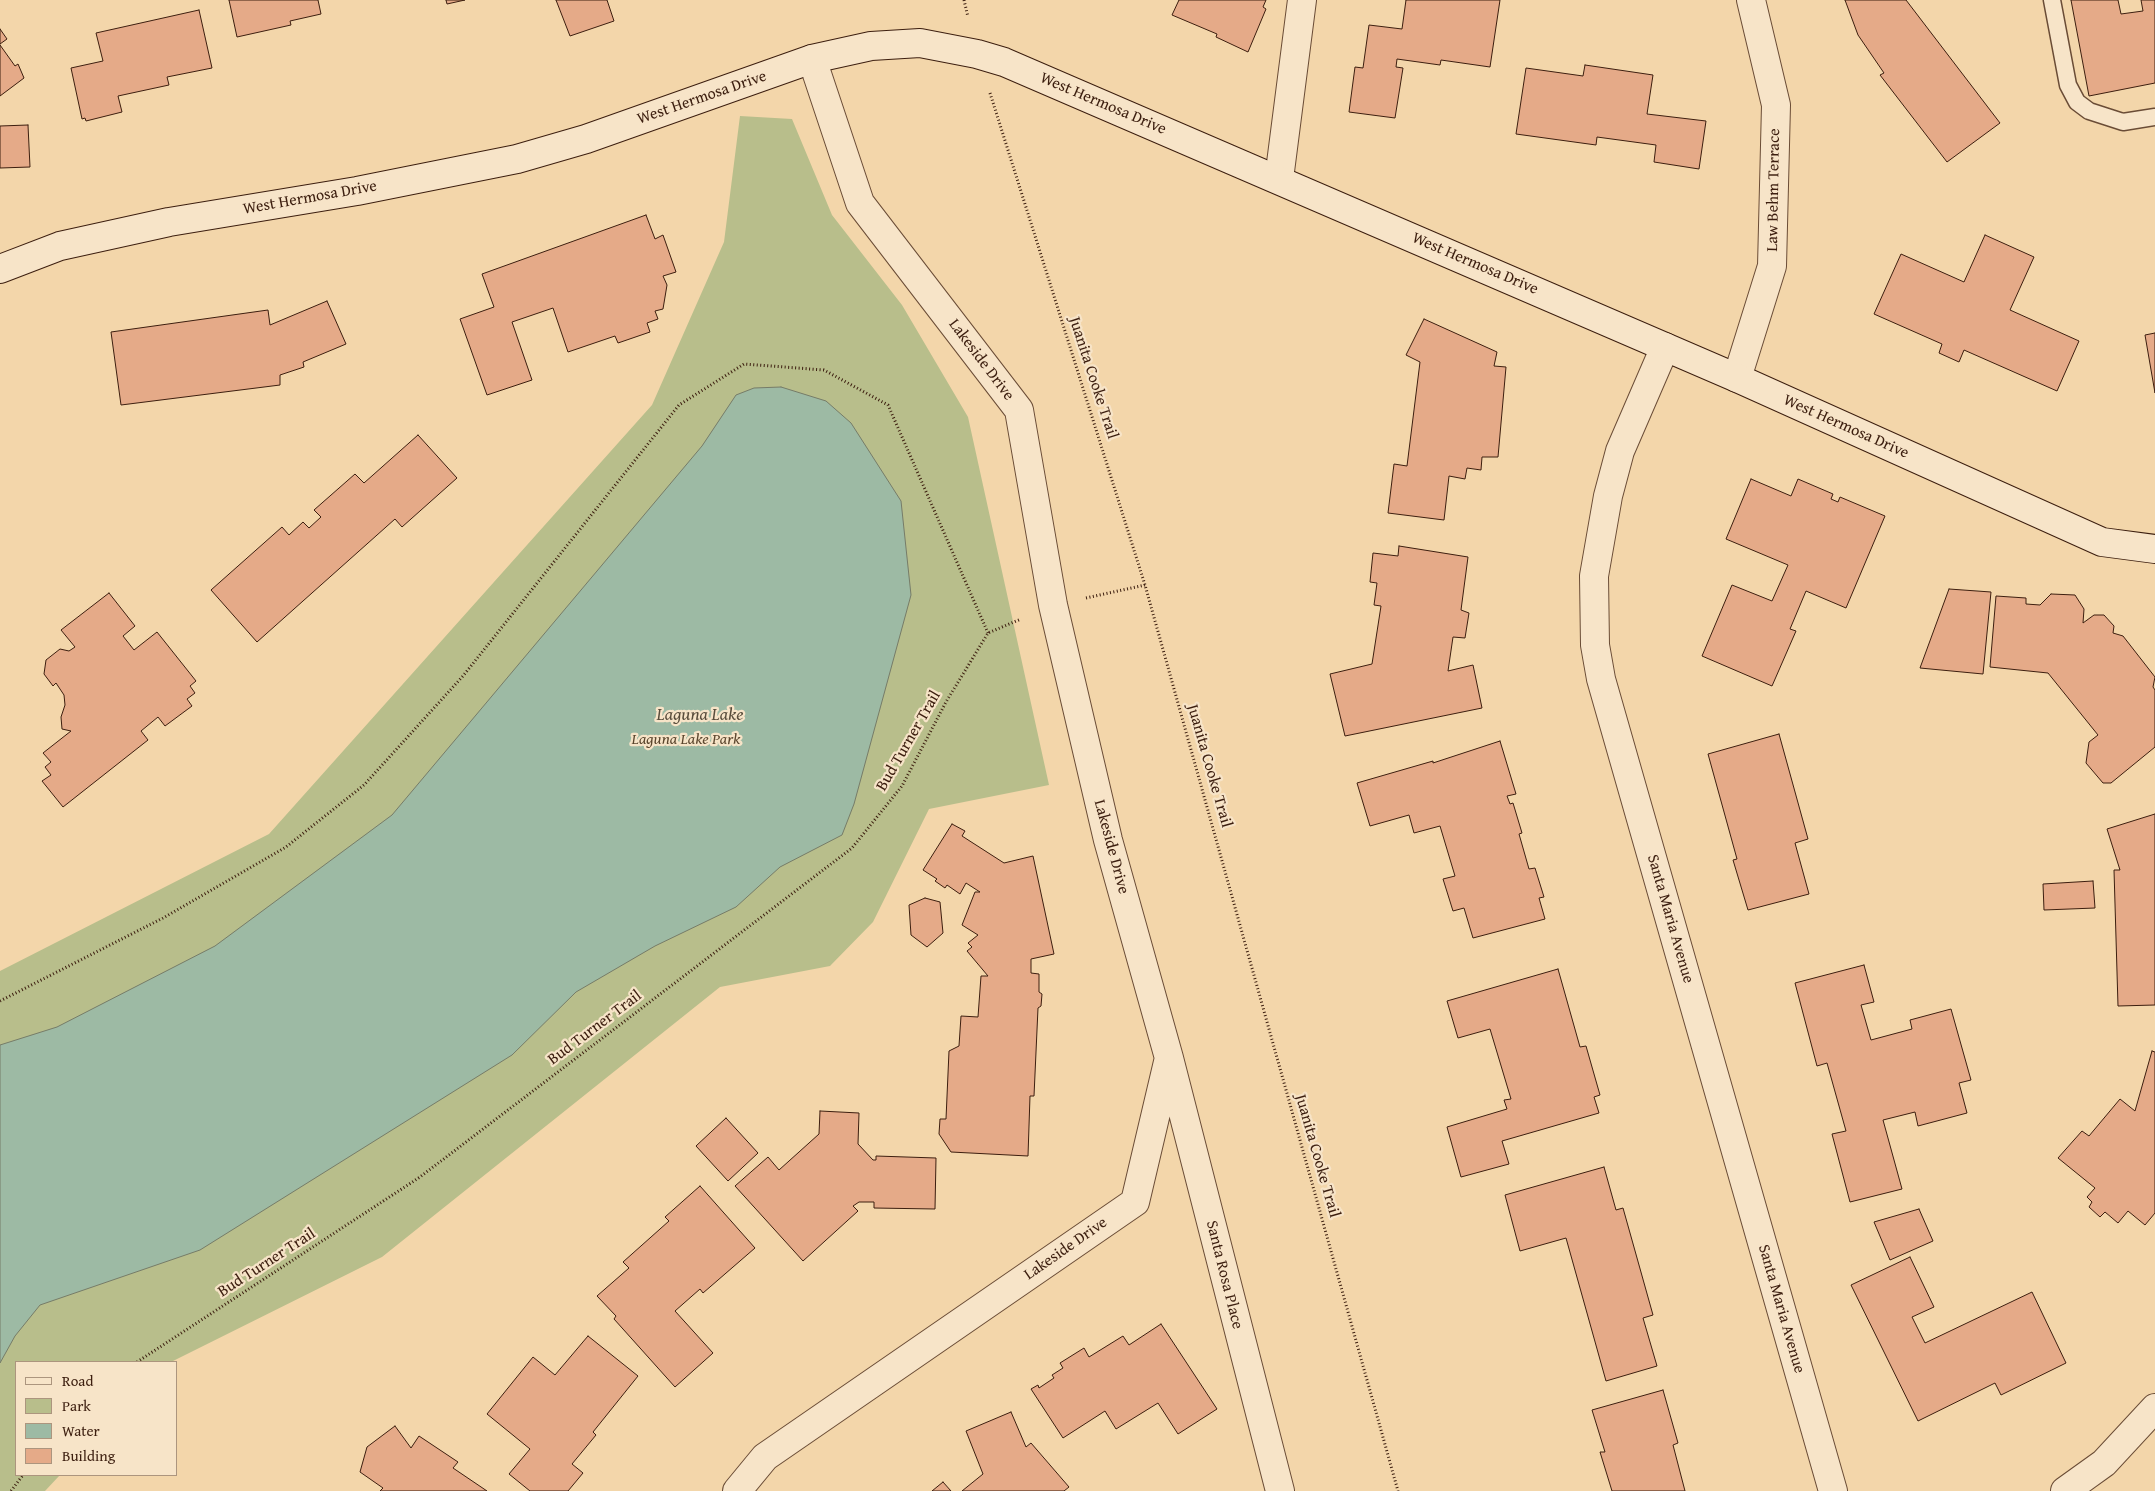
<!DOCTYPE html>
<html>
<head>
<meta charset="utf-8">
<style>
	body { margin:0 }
	#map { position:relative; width:2155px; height:1491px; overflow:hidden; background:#f3d6aa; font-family:"Gentium Book Plus",serif }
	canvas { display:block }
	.legend { position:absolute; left:15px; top:1361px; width:162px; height:115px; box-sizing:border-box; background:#f7e4c8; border:1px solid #ac957e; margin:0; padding:6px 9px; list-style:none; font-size:15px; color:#3c1e0f }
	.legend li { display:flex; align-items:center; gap:10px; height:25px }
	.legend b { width:25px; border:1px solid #ac957e }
</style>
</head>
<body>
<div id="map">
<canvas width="2155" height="1491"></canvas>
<ul class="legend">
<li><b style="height:6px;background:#f7e4c8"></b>Road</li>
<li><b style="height:14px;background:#b8be8b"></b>Park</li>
<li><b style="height:14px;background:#9dbaa4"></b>Water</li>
<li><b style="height:14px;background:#e5aa88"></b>Building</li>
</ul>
</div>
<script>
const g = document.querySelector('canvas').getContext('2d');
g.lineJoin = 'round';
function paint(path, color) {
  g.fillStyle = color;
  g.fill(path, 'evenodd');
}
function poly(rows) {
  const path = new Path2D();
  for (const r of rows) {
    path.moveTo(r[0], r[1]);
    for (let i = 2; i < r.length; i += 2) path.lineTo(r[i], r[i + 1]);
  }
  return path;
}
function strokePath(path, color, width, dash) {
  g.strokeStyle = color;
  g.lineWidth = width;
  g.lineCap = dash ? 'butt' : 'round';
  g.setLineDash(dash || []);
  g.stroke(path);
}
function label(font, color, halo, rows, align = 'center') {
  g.font = font + ' "Gentium Book Plus",serif';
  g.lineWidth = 4.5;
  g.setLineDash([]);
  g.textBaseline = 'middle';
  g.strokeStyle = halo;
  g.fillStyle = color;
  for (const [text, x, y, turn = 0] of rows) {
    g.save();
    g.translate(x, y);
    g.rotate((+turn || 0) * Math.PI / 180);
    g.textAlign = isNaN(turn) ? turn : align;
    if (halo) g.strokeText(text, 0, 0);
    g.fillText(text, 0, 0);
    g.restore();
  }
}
paint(poly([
	[740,116,792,119,832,215,902,305,968,417,1049,785,929,809,873,922,830,966,720,987,382,1257,171,1362,16,1362,16,1475,60,1475,45,1491,0,1491,0,971,269,834,652,405,724,242]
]), '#b8be8b');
const water = poly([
	[781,387,826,401,851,423,901,501,911,595,854,804,842,835,780,867,736,907,655,946,576,992,512,1055,200,1250,40,1305,15,1336,0,1363,0,1045,57,1027,215,946,392,815,702,446,736,395,754,388,781,387]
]);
paint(water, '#9dbaa4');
strokePath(water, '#767c68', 1);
const building = poly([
	[229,0,318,0,321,14,290,21,291,25,237,37,229,0],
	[446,0,465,0,447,4,446,0],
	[556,0,607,0,614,21,570,36,556,0],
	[1179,0,1266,0,1263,7,1266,9,1248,52,1216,37,1217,34,1172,15,1179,0],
	[1406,0,1500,0,1490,67,1441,60,1440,65,1397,59,1396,67,1403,68,1395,118,1349,112,1355,67,1363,68,1369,25,1402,29,1406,0],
	[1845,0,1906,0,2000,123,1947,162,1880,75,1884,73,1858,35,1845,0],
	[2071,0,2118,0,2121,14,2143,11,2141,0,2155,0,2155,83,2089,96,2071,0],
	[199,10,212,68,167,77,169,85,118,96,122,112,86,121,85,118,82,119,71,68,103,61,96,33,199,10],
	[0,29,7,39,0,44,0,29],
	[0,45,15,66,18,64,24,78,0,96,0,45],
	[1585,65,1653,75,1647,114,1706,121,1699,169,1654,162,1656,145,1597,137,1596,145,1516,134,1526,68,1583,76,1585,65],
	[28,125,30,167,0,168,0,126,28,125],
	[646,215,655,239,663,235,676,272,663,276,667,285,663,309,655,311,658,319,647,323,650,332,618,343,615,336,568,352,553,308,512,322,532,380,487,395,460,319,494,307,482,274,646,215],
	[1985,235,2034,257,2010,310,2079,341,2057,391,1964,350,1959,362,1939,353,1942,344,1874,314,1901,254,1964,282,1985,235],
	[327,301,346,344,303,362,304,367,280,375,280,385,121,405,111,332,268,310,270,325,327,301],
	[1424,319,1497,352,1494,366,1506,367,1498,457,1482,457,1481,470,1467,468,1465,479,1449,476,1444,520,1388,513,1394,464,1407,466,1420,362,1406,355,1424,319],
	[2155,333,2155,393,2145,335,2155,333],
	[418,435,457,478,402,527,395,519,257,642,211,590,282,527,289,535,303,522,309,528,321,517,314,510,355,474,364,483,418,435],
	[1751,479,1791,496,1798,479,1833,494,1831,499,1838,502,1840,497,1885,516,1846,608,1806,591,1790,629,1796,631,1772,686,1702,656,1732,585,1772,601,1788,565,1726,539,1751,479],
	[1399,546,1468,557,1461,610,1469,613,1465,638,1453,637,1448,671,1473,665,1482,708,1345,736,1330,674,1372,664,1381,606,1374,605,1377,583,1370,582,1373,553,1398,556,1399,546],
	[1949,589,1991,592,1983,674,1920,668,1949,589],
	[109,593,135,626,123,636,134,650,157,632,196,681,190,686,195,693,187,699,192,706,165,726,158,717,141,731,148,740,63,807,42,781,51,775,45,767,51,762,43,753,71,731,62,729,61,717,65,705,64,695,56,683,53,686,44,674,46,660,60,649,69,651,75,647,61,630,109,593],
	[2051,594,2075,595,2084,609,2083,623,2094,615,2104,615,2114,626,2113,633,2123,636,2155,677,2153,687,2155,690,2155,747,2111,783,2103,783,2086,763,2089,742,2098,735,2048,673,1990,667,1996,596,2026,598,2026,604,2040,605,2051,594],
	[1779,734,1808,839,1795,843,1809,894,1748,910,1733,860,1737,859,1708,754,1779,734],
	[1500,741,1516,794,1507,796,1510,804,1513,803,1522,833,1519,834,1529,869,1535,868,1544,897,1539,898,1545,919,1473,938,1464,908,1453,911,1443,879,1455,876,1440,826,1414,833,1409,815,1370,826,1357,783,1433,761,1433,763,1500,741],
	[2155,814,2155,1005,2118,1006,2114,870,2120,870,2107,829,2155,814],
	[952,824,965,831,962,836,1004,863,1033,856,1054,954,1031,959,1031,973,1039,974,1039,992,1042,994,1041,1006,1038,1008,1034,1096,1030,1096,1028,1156,951,1152,939,1134,940,1119,946,1119,949,1051,959,1046,961,1016,978,1017,981,976,988,976,967,951,972,947,968,943,978,935,962,925,975,892,980,892,966,883,960,894,947,885,945,888,935,881,937,879,923,870,952,824],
	[2093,881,2095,908,2044,910,2043,884,2093,881],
	[925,898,940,902,943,933,927,947,911,935,909,905,925,898],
	[1864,965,1874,1002,1861,1005,1871,1040,1912,1029,1910,1020,1951,1009,1971,1080,1959,1083,1967,1113,1918,1126,1915,1112,1883,1120,1902,1189,1850,1202,1832,1134,1846,1131,1827,1063,1817,1066,1795,983,1864,965],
	[1558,969,1580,1047,1586,1046,1600,1095,1594,1097,1599,1113,1502,1141,1509,1164,1461,1177,1447,1127,1507,1109,1504,1100,1511,1099,1490,1029,1458,1038,1447,1001,1558,969],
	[2152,1051,2155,1052,2155,1213,2145,1225,2128,1211,2118,1223,2105,1212,2100,1217,2089,1207,2092,1202,2087,1197,2095,1188,2058,1158,2082,1131,2089,1136,2120,1099,2135,1111,2152,1051],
	[820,1111,859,1113,858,1144,873,1160,876,1160,876,1156,936,1158,935,1209,874,1208,874,1202,859,1202,853,1206,858,1211,803,1261,735,1186,768,1157,779,1170,819,1134,820,1111],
	[726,1118,758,1153,728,1181,696,1146,726,1118],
	[1604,1167,1616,1210,1623,1208,1653,1315,1643,1318,1657,1366,1606,1381,1566,1238,1520,1251,1505,1195,1604,1167],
	[700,1186,755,1248,703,1293,700,1289,675,1311,713,1353,675,1387,614,1319,616,1316,597,1296,629,1268,623,1262,669,1221,665,1217,700,1186],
	[1919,1209,1933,1241,1890,1260,1874,1222,1919,1209],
	[1910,1257,1934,1307,1912,1317,1925,1343,2032,1292,2066,1363,2001,1395,1995,1383,1918,1421,1851,1285,1910,1257],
	[1161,1324,1217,1409,1178,1434,1158,1403,1116,1429,1105,1411,1063,1438,1031,1389,1038,1385,1039,1388,1054,1378,1052,1375,1063,1368,1060,1363,1084,1348,1089,1357,1123,1336,1129,1345,1161,1324],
	[588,1336,638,1376,593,1432,596,1435,572,1464,583,1473,568,1491,530,1491,509,1474,530,1449,487,1414,533,1357,555,1375,588,1336],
	[1663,1390,1678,1443,1673,1445,1685,1491,1612,1491,1600,1452,1605,1452,1592,1410,1663,1390],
	[1011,1412,1026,1447,1031,1443,1069,1487,1064,1491,962,1491,983,1474,966,1431,1011,1412],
	[395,1426,411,1448,419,1436,458,1462,453,1468,487,1491,380,1491,383,1488,360,1472,367,1447,395,1426],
	[943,1482,951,1491,932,1491,943,1482]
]);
paint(building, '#e5aa88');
strokePath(building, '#3c1e0f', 1);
const lane = poly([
	[2052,0,2068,85,2077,102,2089,111,2123,122,2155,117]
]);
const street = poly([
	[812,59,860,203,1019,410,1053,605,1108,840,1169,1058,1280,1491],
	[1279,179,1302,0],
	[1665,347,1620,451,1608,496,1594,576,1595,645,1601,679,1833,1491],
	[1737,378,1772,266,1776,105,1751,0],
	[737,1491,765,1457,1135,1202,1168,1062],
	[2065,1491,2104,1463,2155,1408]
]);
const secondary = poly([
	[0,269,60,246,169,222,357,191,517,159,586,139,812,59,871,46,920,43,977,54,1004,62,1737,378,2102,542,2155,549]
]);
strokePath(lane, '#6a4c36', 19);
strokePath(street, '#6a4c36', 30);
strokePath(secondary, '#3c1e0f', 30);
strokePath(poly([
	[964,0,968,17],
	[990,93,1145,585,1398,1491],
	[1086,598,1145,585],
	[0,1001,163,918,286,847,364,785,463,676,679,405,744,364,824,370,888,405,988,633],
	[137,1362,420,1177,852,848,902,786,946,702,988,633,1021,619],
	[11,1491,23,1475]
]), '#3c1e0f', 3, [1, 2.5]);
strokePath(lane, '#f7e4c8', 16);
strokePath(street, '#f7e4c8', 28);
strokePath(secondary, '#f7e4c8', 28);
label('16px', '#3c1e0f', '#f7e4c8', [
	["West Hermosa Drive",702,98,-19],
	["West Hermosa Drive",1103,104,23],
	["Law Behm Terrace",1774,190,-89],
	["West Hermosa Drive",310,198,-10],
	["West Hermosa Drive",1475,264,23],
	["Lakeside Drive",981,360,53],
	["Juanita Cooke Trail",1093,378,72],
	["West Hermosa Drive",1846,427,24],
	["Bud Turner Trail",909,741,-60],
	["Juanita Cooke Trail",1209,766,74],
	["Lakeside Drive",1111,847,75],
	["Santa Maria Avenue",1670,919,74],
	["Bud Turner Trail",595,1028,-37],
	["Juanita Cooke Trail",1317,1156,74],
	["Lakeside Drive",1066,1249,-35],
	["Bud Turner Trail",267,1263,-33],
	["Santa Rosa Place",1224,1275,76],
	["Santa Maria Avenue",1781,1309,74]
]);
label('italic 16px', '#5b462e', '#f7e4c8', [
	["Laguna Lake Park",686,740]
]);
label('italic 18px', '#594d3c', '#f7e4c8', [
	["Laguna Lake",700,715]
]);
</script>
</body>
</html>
